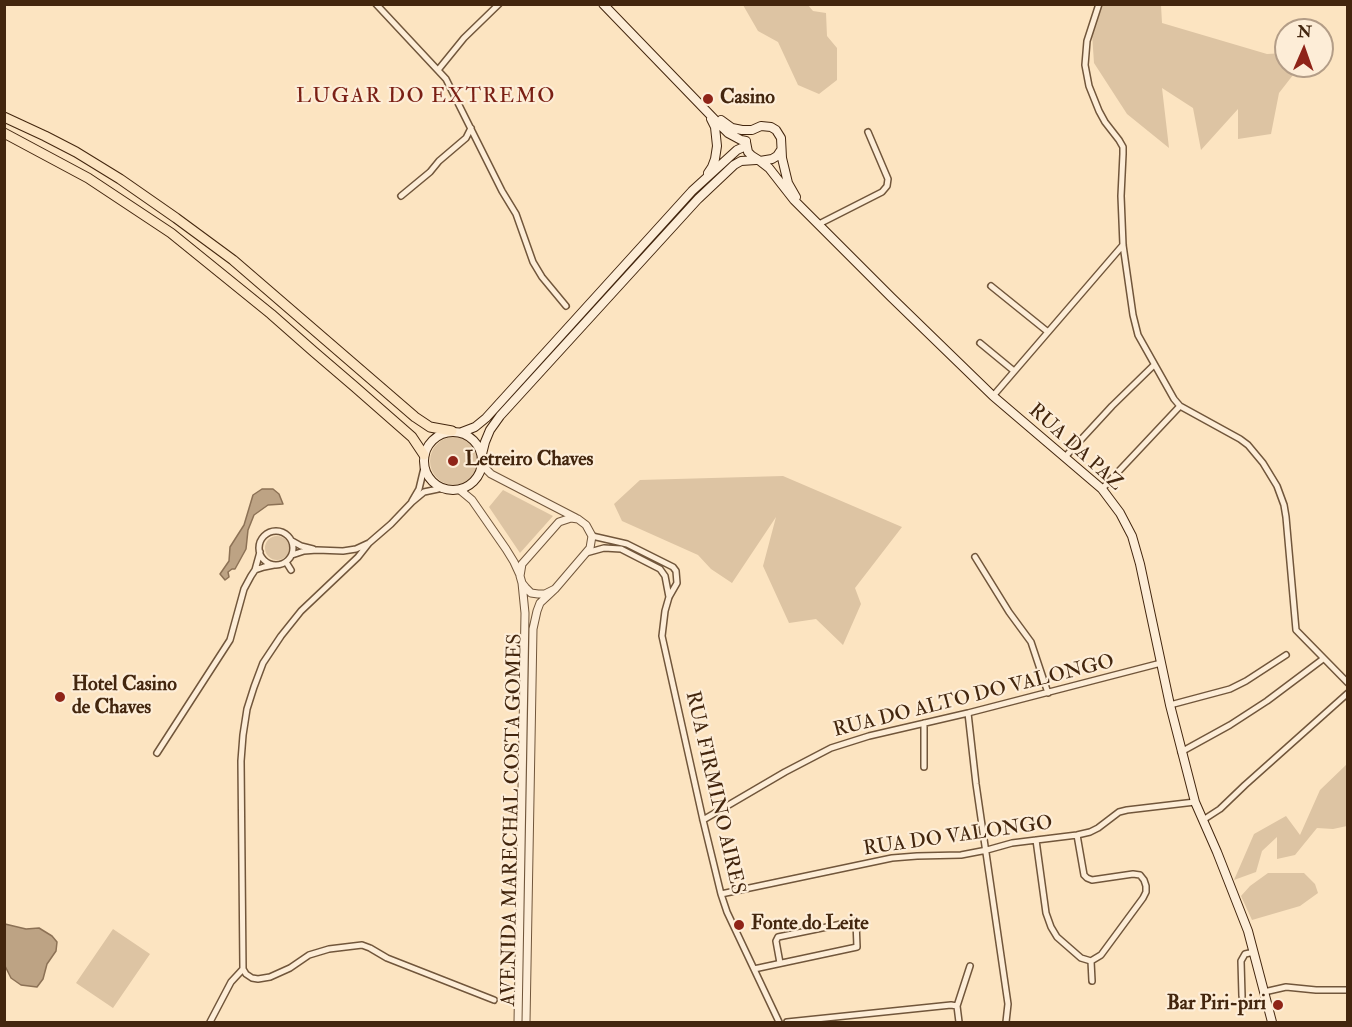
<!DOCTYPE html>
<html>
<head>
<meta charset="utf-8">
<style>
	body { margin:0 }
	#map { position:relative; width:1352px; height:1027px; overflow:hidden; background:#fce4c1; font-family:"IM FELL Double Pica",serif }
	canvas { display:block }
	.frame { position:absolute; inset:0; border:6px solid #43260e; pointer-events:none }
	.north { position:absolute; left:1274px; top:18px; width:60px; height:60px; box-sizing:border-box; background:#fdedd7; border:2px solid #b39d87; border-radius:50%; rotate:2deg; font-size:16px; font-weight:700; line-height:24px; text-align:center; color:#43260e }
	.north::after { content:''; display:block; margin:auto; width:21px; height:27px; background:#8f2418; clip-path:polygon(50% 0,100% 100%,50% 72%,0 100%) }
</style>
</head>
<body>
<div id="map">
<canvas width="1352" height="1027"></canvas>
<div class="frame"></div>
<div class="north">N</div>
</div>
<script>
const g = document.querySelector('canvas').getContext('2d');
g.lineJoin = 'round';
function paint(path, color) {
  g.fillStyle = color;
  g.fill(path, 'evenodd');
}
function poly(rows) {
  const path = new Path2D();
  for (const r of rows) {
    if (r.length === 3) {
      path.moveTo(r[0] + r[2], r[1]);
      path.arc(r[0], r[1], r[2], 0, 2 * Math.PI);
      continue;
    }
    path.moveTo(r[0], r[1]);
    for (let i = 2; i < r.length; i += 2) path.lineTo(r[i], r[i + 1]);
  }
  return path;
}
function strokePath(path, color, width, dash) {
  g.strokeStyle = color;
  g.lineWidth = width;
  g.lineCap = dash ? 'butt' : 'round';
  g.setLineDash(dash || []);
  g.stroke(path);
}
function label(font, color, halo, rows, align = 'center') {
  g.font = font + ' "IM FELL Double Pica",serif';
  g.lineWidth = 4.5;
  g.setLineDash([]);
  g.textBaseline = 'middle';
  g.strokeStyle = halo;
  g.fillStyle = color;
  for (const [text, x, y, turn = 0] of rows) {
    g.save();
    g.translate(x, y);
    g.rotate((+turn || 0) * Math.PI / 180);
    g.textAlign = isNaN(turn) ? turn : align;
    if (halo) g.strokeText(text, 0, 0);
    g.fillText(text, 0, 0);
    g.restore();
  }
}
paint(poly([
	[743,5,808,5,813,11,826,13,827,36,837,48,837,80,819,94,798,85,778,42,758,31],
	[1101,5,1161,5,1162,23,1267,54,1286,53,1286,66,1300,66,1279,93,1271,134,1238,139,1238,109,1201,150,1193,108,1162,88,1169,148,1127,114,1094,63,1091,19],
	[454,461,24],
	[783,476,902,527,855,588,861,604,843,645,816,619,789,623,763,566,776,517,732,583,711,569,698,555,622,521,614,504,640,480],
	[503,490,553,516,520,553,489,507],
	[277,548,12],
	[1347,764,1347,826,1333,829,1317,828,1295,855,1277,859,1277,837,1262,851,1256,872,1234,880,1254,834,1286,816,1300,835,1320,790],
	[1268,873,1304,873,1315,884,1318,893,1300,906,1252,920,1241,896,1250,886],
	[113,929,150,954,113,1008,76,983]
]), '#ddc4a3');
const water = poly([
	[262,489,273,489,279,494,283,504,268,505,254,515,248,530,246,549,235,569,232,569,228,572,229,577,225,580,220,574,229,561,230,547,244,525,253,495,262,489],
	[5,924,26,929,39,928,52,936,57,942,56,951,47,964,43,979,37,987,21,985,11,978,5,966,5,924]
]);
paint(water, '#bda384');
strokePath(water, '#8c7155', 1.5);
const minor = poly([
	[376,4,446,79,502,191,516,214,533,262,542,277,566,306],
	[1099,4,1087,41,1085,65,1089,86,1099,111,1105,122,1119,140,1123,147,1123,154,1121,196,1123,245,1133,315,1138,335,1174,399,1180,406,1240,439,1248,445,1263,463,1277,486,1284,505,1286,517,1296,630,1348,683],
	[438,70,464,38,499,4],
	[401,196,430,172,439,161,466,138,471,128],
	[819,224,882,192,887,186,888,179,868,132],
	[991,286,1048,332],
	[980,343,1014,371],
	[993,396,1123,245],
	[1065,457,1112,406,1154,365],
	[1102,489,1180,406],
	[412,501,419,489,424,468],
	[276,548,17],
	[592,536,627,544,673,567,676,571,677,583,669,597,665,611,662,636,703,820,721,894,727,912,779,1022],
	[292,541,301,546,313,549],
	[369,543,358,557,301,611,281,636,263,663,254,687,247,709,243,735,241,761,243,969,246,974,252,978,258,979,270,977,290,968,309,955,329,949,362,945,370,948,387,958,494,1000],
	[586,553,604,548,621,549,660,569,665,576,669,597],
	[292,555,304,551,317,550,343,551,356,549,369,543,391,524,412,502,424,492,443,488],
	[975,557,1009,612,1031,642,1048,693],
	[286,562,291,570],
	[255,570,264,567,274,565],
	[1170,705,1230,689,1246,681,1286,655],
	[968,713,976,784,1008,1004,1006,1022],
	[924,723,924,767],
	[1181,752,1230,725,1267,701,1323,659],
	[157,753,230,640,244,589,251,576,255,570,260,552],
	[703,820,785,772,831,748,869,736,968,713,1161,663],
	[1203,820,1220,809,1245,785,1348,693],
	[1077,835,1084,875,1087,878,1092,880,1133,874,1140,875,1144,880,1146,886,1146,892,1143,898,1101,955,1091,961],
	[1036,840,1046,913,1051,927,1057,937,1081,958,1091,961],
	[721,894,892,858,917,856,961,855,987,850,1012,843,1077,835,1090,832,1098,828,1119,812,1127,810,1195,802],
	[1091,961,1092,981],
	[754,969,857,947,856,921,778,937,776,941,780,963],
	[1264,992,1286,987,1316,990,1348,990],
	[1242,996,1241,961,1245,954,1254,952],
	[210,1022,231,982,243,969],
	[787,1022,951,1005,957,1006],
	[959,1022,957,1006,970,966]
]);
const tertiary = poly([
	[483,462,486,469,491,474,576,518],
	[460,490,472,500,506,549,514,562,520,575],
	[571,518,578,519,586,525,592,536,590,548,555,589,545,594,538,594,531,593,526,588,522,583,520,576,522,564,559,522,571,518],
	[518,1022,525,613,522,583],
	[526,1022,533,629,537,611,540,603,555,589]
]);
const secondary = poly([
	[603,4,718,123,728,133,741,140,746,141],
	[721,120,732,128,742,130,752,130,761,126,771,127,776,130,781,138,782,158,788,183,796,197],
	[746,142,748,152,752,156,760,161,772,159,777,156,781,150],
	[760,161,769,168,794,200,891,297,993,396,1102,489,1120,513,1132,536,1140,564,1170,705,1195,802,1217,852,1248,931,1272,1022],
	[708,173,712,167,715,159,717,146,715,127,711,119],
	[453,461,29],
	[462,432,475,427,486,418,692,191,737,150,746,146],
	[482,454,485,442,490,430,500,416,698,199,734,165,741,161,756,160]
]);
const motorway = poly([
	[4,117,45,136,76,152,120,179,176,218,233,260,415,417,430,427,452,431],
	[4,133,88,178,171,233,271,314,313,351,355,387,412,437,424,455]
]);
strokePath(minor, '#71563b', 8);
strokePath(tertiary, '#71563b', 9);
strokePath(secondary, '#43260e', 10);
strokePath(motorway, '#43260e', 11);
strokePath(minor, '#fdedd7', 5);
strokePath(tertiary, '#fdedd7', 7);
strokePath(secondary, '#fdedd7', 8);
strokePath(motorway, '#fce4c1', 9);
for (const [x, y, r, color] of [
	[708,99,6,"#8f2418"],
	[453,461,6,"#8f2418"],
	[60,697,6,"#8f2418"],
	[739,925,6,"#8f2418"],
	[1278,1005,6,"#8f2418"]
]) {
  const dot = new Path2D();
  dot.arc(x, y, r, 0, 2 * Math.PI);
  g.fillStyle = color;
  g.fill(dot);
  strokePath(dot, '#fdedd7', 2);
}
label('bold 20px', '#43260e', '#fdedd7', [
	["Casino",720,99],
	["Letreiro Chaves",465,461],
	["Hotel Casino",72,686],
	["de Chaves",72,709],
	["Fonte do Leite",751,925],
	["Bar Piri-piri",1266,1005,"right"]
], 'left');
label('20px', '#43260e', '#fdedd7', [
	["RUA DA PAZ",1075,448,42],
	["RUA DO ALTO DO VALONGO",974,697,-14],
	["RUA FIRMINO AIRES",714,793,77],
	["AVENIDA MARECHAL COSTA GOMES",513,820,-89],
	["RUA DO VALONGO",958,837,-8]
]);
g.letterSpacing = '1.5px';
label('21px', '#7a1f14', '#fdedd7', [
	["LUGAR DO EXTREMO",426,97]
]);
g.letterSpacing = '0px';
</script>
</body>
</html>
